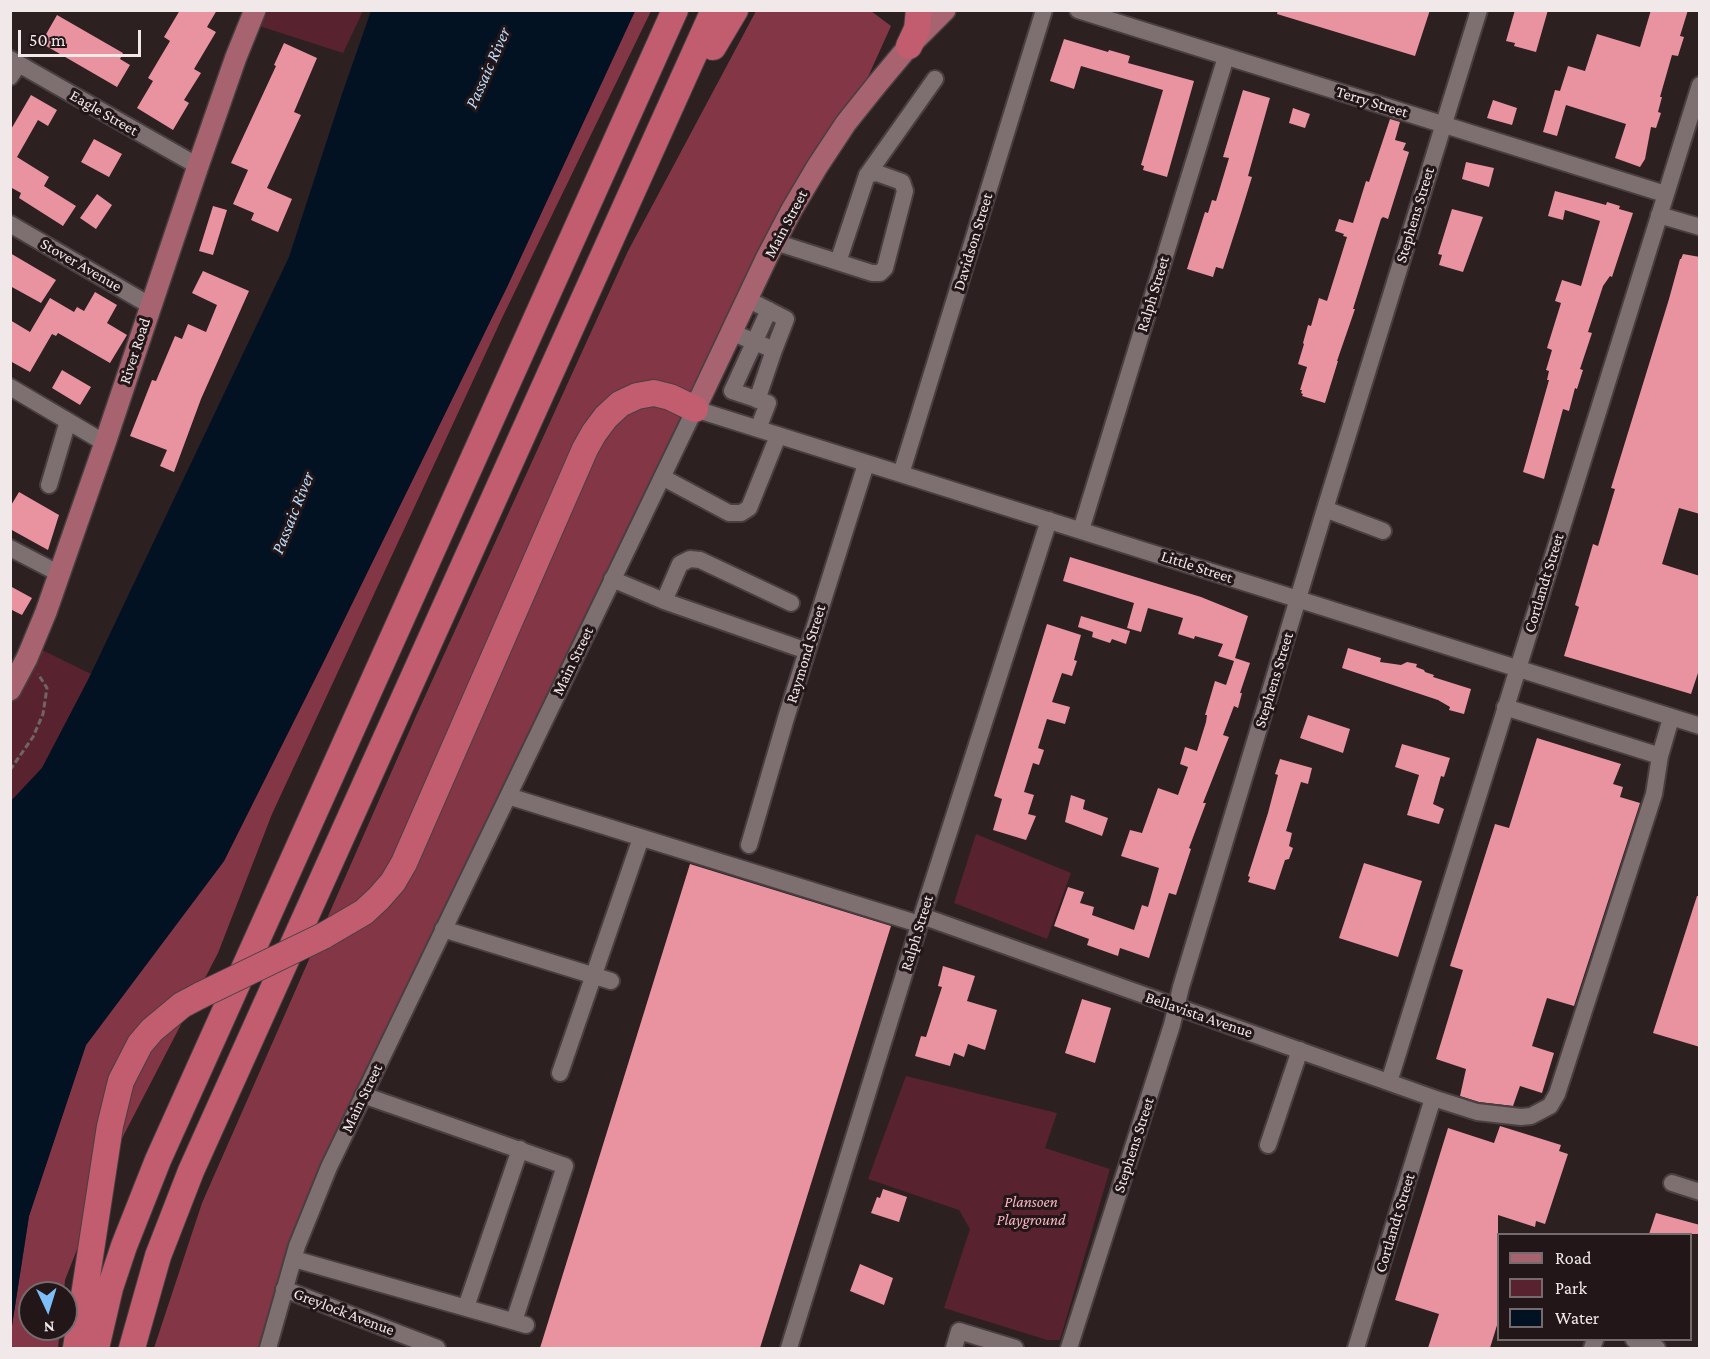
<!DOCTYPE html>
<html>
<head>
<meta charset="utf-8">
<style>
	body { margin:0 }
	#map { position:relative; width:1710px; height:1359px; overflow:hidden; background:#2c2021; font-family:"Crimson Pro",serif }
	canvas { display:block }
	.frame { position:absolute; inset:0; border:12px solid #f1e8e9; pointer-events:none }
	.legend { position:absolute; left:1497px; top:1233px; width:195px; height:108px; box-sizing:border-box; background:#221618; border:2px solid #756a6c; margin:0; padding:8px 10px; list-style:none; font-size:18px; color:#f1e8e9 }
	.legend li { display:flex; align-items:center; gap:12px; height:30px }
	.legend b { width:30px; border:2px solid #756a6c }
	.north { position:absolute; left:18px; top:1281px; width:60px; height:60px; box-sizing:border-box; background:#221618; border:2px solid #756a6c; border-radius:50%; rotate:176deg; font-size:16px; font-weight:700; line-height:24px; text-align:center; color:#f1e8e9 }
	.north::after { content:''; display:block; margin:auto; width:21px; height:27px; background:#7dbef9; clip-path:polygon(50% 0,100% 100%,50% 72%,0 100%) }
	.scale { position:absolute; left:18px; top:30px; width:123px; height:27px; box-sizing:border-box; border:3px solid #f1e8e9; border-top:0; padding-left:8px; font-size:18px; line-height:21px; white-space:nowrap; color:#f1e8e9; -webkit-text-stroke:4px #221618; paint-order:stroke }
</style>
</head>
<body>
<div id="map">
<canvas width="1710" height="1359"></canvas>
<div class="frame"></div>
<ul class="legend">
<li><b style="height:8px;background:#a76470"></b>Road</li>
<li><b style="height:16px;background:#58232e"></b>Park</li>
<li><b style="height:16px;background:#021223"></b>Water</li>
</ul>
<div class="north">N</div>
<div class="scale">50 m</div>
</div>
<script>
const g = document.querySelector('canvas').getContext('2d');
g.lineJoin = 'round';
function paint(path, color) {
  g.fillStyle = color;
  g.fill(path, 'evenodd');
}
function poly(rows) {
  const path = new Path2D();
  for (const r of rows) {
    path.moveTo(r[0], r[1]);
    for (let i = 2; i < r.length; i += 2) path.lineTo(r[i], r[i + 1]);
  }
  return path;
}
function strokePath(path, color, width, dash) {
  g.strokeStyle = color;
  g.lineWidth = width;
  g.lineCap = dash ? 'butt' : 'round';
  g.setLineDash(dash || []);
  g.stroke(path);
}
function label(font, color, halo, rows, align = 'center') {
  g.font = font + ' "Crimson Pro",serif';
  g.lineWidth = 6;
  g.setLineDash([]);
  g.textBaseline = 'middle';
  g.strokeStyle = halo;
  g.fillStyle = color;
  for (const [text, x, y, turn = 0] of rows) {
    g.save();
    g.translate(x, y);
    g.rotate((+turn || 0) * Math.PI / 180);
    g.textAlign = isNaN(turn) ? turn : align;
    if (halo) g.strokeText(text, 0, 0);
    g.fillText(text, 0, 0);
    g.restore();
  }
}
paint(poly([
	[255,11,363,11,343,53,250,23],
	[32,645,91,674,42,768,11,801,11,690],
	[976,834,1071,873,1047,939,954,903],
	[906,1076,1057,1113,1045,1148,1110,1169,1060,1340,1047,1340,944,1308,970,1229,959,1210,868,1179]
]), '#58232e');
paint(poly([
	[635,11,651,11,503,316,272,814,218,953,117,1148,65,1280,64,1293,30,1293,30,1329,60,1329,58,1348,11,1348,11,1332,29,1216,86,1045,224,861,322,665,507,287],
	[756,11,871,11,891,26,863,88,752,267,576,642,307,1196,264,1348,154,1348,202,1203,416,716,628,251]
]), '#823646');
paint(poly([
	[371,11,635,11,507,287,322,665,224,861,86,1045,29,1216,11,1332,11,801,42,768,87,682,289,257,342,94]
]), '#021223');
paint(poly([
	[180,10,217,10,207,27,216,32,194,69,201,73,184,100,189,103,173,130,137,108,153,81,148,78,170,41,164,37],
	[1278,10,1430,10,1415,56,1277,14],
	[1515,10,1548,10,1536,52,1514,46,1515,43,1506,41],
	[1651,10,1688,10,1680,36,1684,37,1678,56,1672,55,1660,97,1662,97,1658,112,1661,113,1656,128,1651,127,1645,159,1640,167,1615,158,1626,124,1566,105,1557,136,1543,132,1555,90,1560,91,1568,66,1585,71,1597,34,1640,47],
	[57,15,123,53,120,59,130,65,117,87,41,43],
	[1064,39,1108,52,1109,50,1130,56,1128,63,1194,81,1167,177,1143,170,1144,166,1141,165,1163,90,1081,66,1074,89,1050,81],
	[284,43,317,58,294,112,301,115,267,188,292,199,278,232,251,220,254,213,233,204,248,170,231,163,276,66,274,65],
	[1243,90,1270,98,1248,176,1252,177,1240,216,1223,269,1216,267,1213,277,1187,269,1205,212,1208,213,1212,200,1216,201,1229,158,1223,157],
	[31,95,57,110,48,126,38,120,17,157,49,177,44,186,76,206,63,226,19,198,21,193,10,187,10,131],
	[1493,100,1517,108,1512,125,1487,118],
	[1293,108,1310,114,1305,128,1289,123],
	[1390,119,1400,122,1395,140,1406,143,1403,150,1409,152,1388,219,1383,217,1381,219,1353,309,1355,309,1337,361,1338,361,1325,403,1302,396,1303,394,1301,393,1302,390,1300,390,1307,367,1298,364,1304,344,1303,343,1308,325,1311,326,1319,298,1327,301,1347,237,1343,236,1344,234,1335,231,1339,219,1353,223,1366,181,1369,182],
	[94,139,122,154,109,177,81,162],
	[1466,162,1494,168,1489,187,1462,179],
	[1555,191,1606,205,1607,202,1620,206,1619,209,1633,213,1612,277,1610,276,1603,286,1588,332,1592,333,1580,369,1583,370,1577,389,1575,388,1569,411,1563,409,1544,479,1523,472,1549,380,1547,380,1549,371,1546,370,1552,350,1547,348,1561,303,1555,301,1562,280,1581,286,1600,221,1565,210,1563,220,1548,216],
	[97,194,112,205,96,229,80,218],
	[213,206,227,210,213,255,199,251],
	[1452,209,1483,217,1463,272,1439,265,1442,255,1438,254],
	[10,253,56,280,41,303,10,286],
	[1683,254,1700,257,1700,514,1679,508,1662,564,1700,576,1700,667,1691,694,1564,656,1579,607,1575,605,1593,544,1598,546,1615,489,1611,488,1669,299,1680,259,1681,259],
	[203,271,249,291,201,399,174,472,160,466,167,450,130,436,152,380,156,381,175,336,182,339,188,324,206,332,217,305,192,293],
	[95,292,117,305,107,323,127,335,110,363,58,333,56,336,52,334,30,372,10,361,10,320,30,332,50,298,74,312,77,307,84,311],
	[62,370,91,387,80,405,52,388],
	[19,492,59,515,48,550,10,529,10,507],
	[1070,557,1201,597,1248,616,1235,658,1250,663,1240,693,1242,693,1238,708,1234,706,1223,735,1229,737,1203,803,1206,803,1189,848,1191,849,1176,895,1169,893,1149,958,1120,948,1118,956,1087,945,1089,939,1054,926,1068,887,1084,892,1080,903,1094,907,1092,915,1134,930,1142,905,1148,907,1159,868,1121,856,1130,830,1142,833,1158,788,1178,795,1188,767,1180,764,1185,747,1197,751,1206,722,1207,715,1205,715,1215,681,1226,685,1234,661,1218,656,1223,644,1195,636,1194,639,1178,634,1183,618,1148,608,1141,632,1127,628,1134,603,1063,581],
	[10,586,32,598,22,615,10,609],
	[1081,616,1130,631,1126,644,1112,639,1110,643,1092,637,1093,632,1078,627],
	[1047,624,1081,635,1074,660,1077,661,1072,676,1062,673,1052,702,1070,707,1065,724,1047,719,1038,748,1044,750,1039,765,1033,763,1024,792,1034,795,1028,814,1036,816,1026,840,993,830,1002,799,994,796],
	[1348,648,1381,658,1380,662,1401,665,1407,662,1417,664,1416,667,1424,670,1425,672,1434,675,1433,677,1471,689,1464,714,1449,710,1450,707,1438,700,1342,668],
	[1308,715,1350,729,1343,753,1300,738],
	[1537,738,1621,764,1613,784,1623,787,1620,797,1640,803,1574,1006,1547,998,1532,1046,1554,1053,1542,1093,1520,1086,1513,1106,1479,1102,1460,1096,1466,1069,1436,1059,1463,970,1450,966,1495,824,1509,828],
	[1402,744,1450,758,1444,777,1441,776,1433,804,1444,809,1439,824,1407,815,1419,775,1395,767],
	[1280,759,1312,768,1308,784,1301,782,1286,831,1292,833,1289,846,1293,848,1289,859,1285,860,1275,890,1248,882,1250,877,1248,876,1268,813,1278,775,1275,774],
	[1071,795,1085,800,1083,809,1108,818,1102,836,1065,822],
	[1364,863,1422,881,1398,957,1339,938],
	[690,864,891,926,760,1348,540,1348],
	[1697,896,1700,896,1700,1047,1653,1033],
	[943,966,975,976,967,1001,997,1010,985,1050,968,1044,964,1057,954,1053,950,1066,915,1056,921,1036,926,1037,942,987,938,986],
	[1082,999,1111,1008,1095,1063,1065,1053],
	[1500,1126,1561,1145,1559,1151,1568,1154,1545,1224,1536,1221,1535,1227,1498,1215,1498,1322,1490,1348,1428,1348,1439,1314,1395,1300,1448,1128,1494,1143],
	[883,1189,907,1197,899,1222,871,1213,877,1197,880,1198],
	[1656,1213,1700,1225,1700,1234,1649,1234],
	[860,1264,893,1278,884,1305,850,1291]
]), '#e992a0');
const minor = poly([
	[1078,10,1665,194],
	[10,59,198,166],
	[10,77,19,64],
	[1659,215,1700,227],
	[10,224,151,306],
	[775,242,872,273,880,273,885,268,905,191,902,182,877,173,867,175],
	[838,262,867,175,935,79],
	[747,299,786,319,774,350],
	[731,332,774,350,757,400],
	[10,387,105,443],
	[758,429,768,403,732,391,769,310],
	[901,474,1044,10],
	[662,477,729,513,741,513,749,508,778,436],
	[49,485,68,421],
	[1325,509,1383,531],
	[1081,530,1226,57],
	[10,548,58,573],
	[612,579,664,601],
	[791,603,700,560,690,559,680,564,664,601,807,651],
	[1505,707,1660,756],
	[508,796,919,924],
	[749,845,786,718,866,464],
	[922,916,1433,1098,1477,1112,1521,1117,1531,1116,1550,1106,1557,1094,1654,794,1660,756,1671,718],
	[443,929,611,981],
	[560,1073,641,838],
	[1389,1082,1700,85],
	[363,1095,565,1166,514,1321],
	[1268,1145,1300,1050],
	[1672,1183,1700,1192],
	[294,1259,526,1325],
	[284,1289,437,1348],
	[466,1307,520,1149],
	[1634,1340,1657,1348],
	[268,1348,297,1246,329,1167,695,409,1700,726],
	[789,1348,922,916,1049,520],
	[954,1348,959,1331,1015,1348],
	[1069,1348,1172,1025,1181,987,1325,509,1479,10],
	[1356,1348,1433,1098],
	[1592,1348,1595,1340]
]);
const major = poly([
	[695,409,767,257,791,211,817,167,846,123,878,83,909,46,945,10],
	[10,690,27,658,46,612,105,443,198,166,236,57,255,10]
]);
const highway = poly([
	[909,46,917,29,919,10],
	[713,47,735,10],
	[323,936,364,912,379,898,393,882,404,863,585,449,594,433,606,417,620,404,637,396,654,393,670,397,695,409],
	[76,1348,110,1126,121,1081,140,1044,152,1030,182,1005,201,995],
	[96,1348,110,1288,124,1246,158,1160,675,10],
	[132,1348,158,1256,191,1171,714,10]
]);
strokePath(minor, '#493f40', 20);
strokePath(major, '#493f40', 24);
strokePath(highway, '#493f40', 28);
strokePath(poly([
	[10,770,33,737,43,714,47,688,38,674]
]), '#706566', 3, [6, 3]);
strokePath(minor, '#7e6f71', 16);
strokePath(major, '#a76470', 21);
strokePath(highway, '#c25d70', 26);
const highwayBridge = poly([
	[201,995,323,936]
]);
strokePath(highwayBridge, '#493f40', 28, []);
strokePath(highwayBridge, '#c25d70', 26);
label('16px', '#f1e8e9', '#221618', [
	["Terry Street",1372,102,17],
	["Eagle Street",104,113,30],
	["Stephens Street",1415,215,-73],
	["Main Street",786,224,-62],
	["Davidson Street",973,242,-73],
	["Stover Avenue",81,265,30],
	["Ralph Street",1153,294,-73],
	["River Road",135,351,-72],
	["Little Street",1197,567,18],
	["Cortlandt Street",1544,583,-73],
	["Raymond Street",806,654,-73],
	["Main Street",573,661,-64],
	["Stephens Street",1274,680,-73],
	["Ralph Street",917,933,-73],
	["Bellavista Avenue",1199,1015,19],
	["Main Street",362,1098,-64],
	["Stephens Street",1134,1145,-72],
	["Cortlandt Street",1395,1223,-73],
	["Greylock Avenue",344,1312,21]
]);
label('italic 16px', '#fab5bf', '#221618', [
	["Plansoen",1031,1202],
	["Playground",1031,1220]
]);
label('italic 18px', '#badaf9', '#221618', [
	["Passaic River",488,68,-66],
	["Passaic River",293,513,-68]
]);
</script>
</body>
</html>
